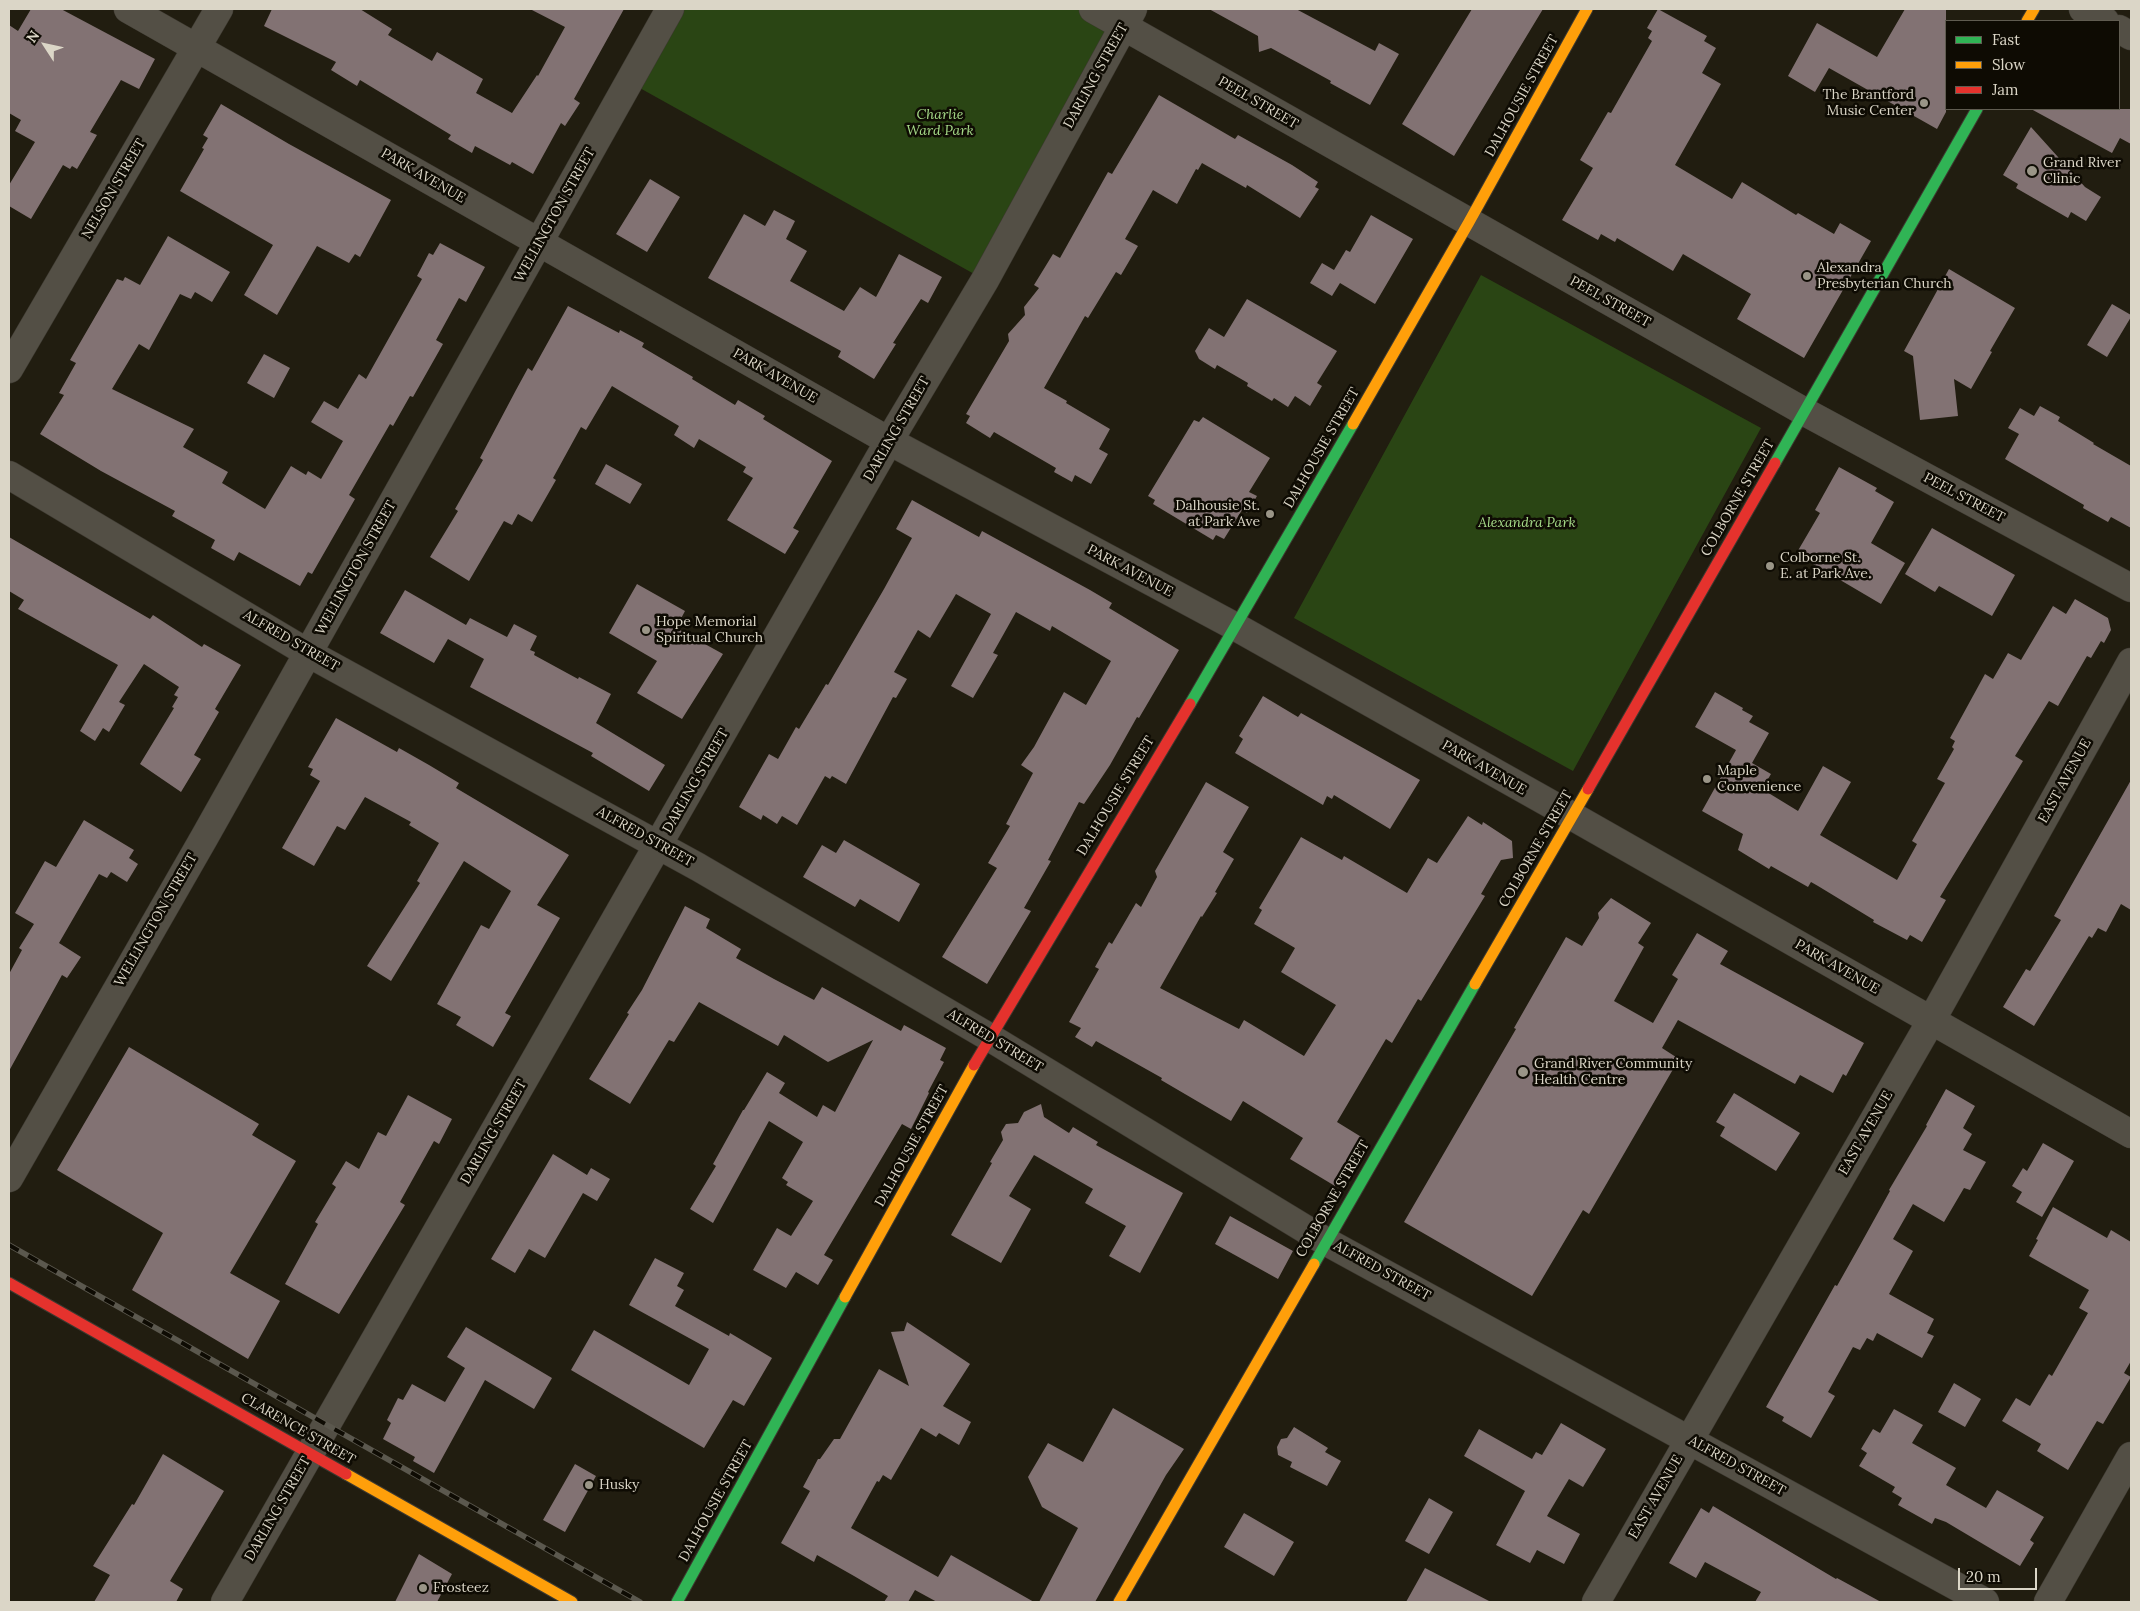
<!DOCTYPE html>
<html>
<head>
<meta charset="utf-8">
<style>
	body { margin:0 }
	#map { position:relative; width:2140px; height:1611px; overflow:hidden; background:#211d10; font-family:Lora,serif }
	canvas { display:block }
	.frame { position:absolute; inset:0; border:10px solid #dbd6c7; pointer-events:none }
	.legend { position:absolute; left:1945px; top:20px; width:175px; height:90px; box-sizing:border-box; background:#0e0b03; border:1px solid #605c51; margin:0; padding:6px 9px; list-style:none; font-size:15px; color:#dbd6c7 }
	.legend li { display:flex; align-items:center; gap:10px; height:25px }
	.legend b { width:25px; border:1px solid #605c51 }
	.north { position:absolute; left:20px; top:20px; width:50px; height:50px; -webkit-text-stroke:4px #0e0b03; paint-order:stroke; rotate:305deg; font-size:14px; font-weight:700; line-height:20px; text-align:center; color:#dbd6c7 }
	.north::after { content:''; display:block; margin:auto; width:18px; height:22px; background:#dbd6c7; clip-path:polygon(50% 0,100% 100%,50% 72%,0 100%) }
	.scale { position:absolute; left:1958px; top:1568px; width:79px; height:22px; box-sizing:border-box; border:2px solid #dbd6c7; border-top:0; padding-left:6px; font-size:15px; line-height:18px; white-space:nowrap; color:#dbd6c7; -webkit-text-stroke:4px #0e0b03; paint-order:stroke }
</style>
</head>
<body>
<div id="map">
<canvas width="2140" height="1611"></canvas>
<div class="frame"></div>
<ul class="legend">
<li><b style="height:6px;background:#30b455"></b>Fast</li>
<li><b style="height:6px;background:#ff9f0a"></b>Slow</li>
<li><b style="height:6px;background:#e5322d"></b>Jam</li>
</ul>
<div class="north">N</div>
<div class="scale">20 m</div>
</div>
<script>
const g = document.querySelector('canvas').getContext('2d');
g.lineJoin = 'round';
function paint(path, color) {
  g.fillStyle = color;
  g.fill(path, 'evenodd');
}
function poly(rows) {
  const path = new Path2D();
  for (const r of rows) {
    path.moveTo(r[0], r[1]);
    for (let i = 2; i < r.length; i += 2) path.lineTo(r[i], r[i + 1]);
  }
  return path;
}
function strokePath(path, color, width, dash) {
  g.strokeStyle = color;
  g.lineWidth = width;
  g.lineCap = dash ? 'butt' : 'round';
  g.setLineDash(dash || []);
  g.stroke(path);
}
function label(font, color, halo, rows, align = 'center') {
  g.font = font + ' Lora,serif';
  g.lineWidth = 5;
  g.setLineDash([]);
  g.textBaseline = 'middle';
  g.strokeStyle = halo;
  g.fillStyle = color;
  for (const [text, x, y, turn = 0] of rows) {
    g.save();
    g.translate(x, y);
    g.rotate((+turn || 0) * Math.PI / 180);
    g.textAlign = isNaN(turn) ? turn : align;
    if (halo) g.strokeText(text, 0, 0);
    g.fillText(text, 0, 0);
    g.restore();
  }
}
paint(poly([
	[670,9,1093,9,1123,26,985,280,629,82],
	[1481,275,1761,428,1573,771,1294,618]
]), '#2a4514');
paint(poly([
	[31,9,61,9,155,59,139,89,121,80,90,132,97,135,77,169,72,166,70,169,63,165,31,219,9,206,9,185,35,142,15,131,21,120,9,113,9,25,18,31],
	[272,9,360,9,392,29,388,35,432,61,437,52,483,79,476,93,512,113,537,75,538,76,565,27,530,9,624,9,574,99,580,103,565,126,561,123,533,174,512,162,510,165,475,146,472,153,448,139,451,135,360,80,357,86,331,70,336,62,264,26],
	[1209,9,1296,9,1375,51,1379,43,1399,54,1370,105,1330,83,1331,81,1271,48,1259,52,1258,36],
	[1472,9,1543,9,1454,156,1402,124],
	[1658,9,1707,36,1704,41,1716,48,1702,73,1721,84,1675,165,1732,199,1742,182,1796,215,1798,213,1834,234,1840,223,1871,241,1804,358,1737,319,1751,294,1683,254,1673,271,1617,238,1615,242,1601,234,1598,240,1562,220,1593,168,1580,160,1608,112,1611,113,1652,41,1648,38,1652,31,1647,28],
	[1905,9,1946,9,1946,112,1937,129,1829,68,1815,92,1788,76,1817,23,1877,57],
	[1159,95,1235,139,1238,135,1292,165,1318,182,1315,187,1319,189,1300,218,1247,185,1246,188,1202,163,1198,170,1196,169,1177,204,1153,190,1125,239,1138,246,1121,275,1116,272,1088,318,1085,316,1044,388,1067,401,1066,403,1110,429,1099,449,1108,454,1091,484,1075,475,1072,482,1054,472,1056,468,994,432,990,438,966,423,970,416,966,414,1009,341,1008,334,1025,315,1024,307,1039,288,1034,285,1053,254,1060,258,1108,172,1112,174],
	[221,104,289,144,391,200,360,257,355,254,349,263,317,246,277,315,244,295,273,245,180,191,204,149,202,148,208,138,203,135],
	[2031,109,2131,109,2131,144,2120,138,2112,153],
	[2031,127,2085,187,2101,197,2086,221,2071,212,2068,218,2016,188,2018,184,2003,175],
	[650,179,680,197,647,252,616,234],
	[774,210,795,221,786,239,807,251,790,281,844,311,860,287,876,297,899,254,942,277,928,303,921,299,893,343,896,344,874,379,838,357,841,351,708,278,744,214,765,226],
	[1371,215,1413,239,1375,304,1340,283,1332,296,1310,283,1322,263,1334,270,1346,250,1350,252],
	[168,236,230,272,212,302,195,292,191,299,180,294,149,350,139,344,112,389,194,429,183,447,228,472,222,483,265,509,291,466,306,475,308,471,321,479,343,441,311,422,324,401,338,409,359,374,366,379,422,279,417,276,429,253,433,255,440,243,485,267,466,302,459,298,436,340,443,344,413,397,410,396,393,426,390,424,349,495,355,499,312,574,308,572,300,586,239,552,234,561,211,548,215,540,172,516,175,511,101,471,40,434,64,395,59,393,76,363,70,360,117,279,123,281,125,277,140,285],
	[1949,269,2015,308,1990,351,1992,352,1971,389,1954,379,1958,416,1920,420,1913,356,1904,351],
	[1247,299,1337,351,1317,383,1322,386,1310,406,1295,396,1288,407,1274,398,1272,401,1247,386,1248,383,1217,365,1215,369,1199,359,1195,351,1209,328,1224,337],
	[2112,304,2131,315,2131,317,2107,357,2087,345],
	[568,306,619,333,620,330,644,343,642,347,693,377,692,379,735,405,738,400,765,416,763,419,832,461,793,528,799,531,785,554,727,520,753,478,743,472,746,467,699,439,694,448,674,435,679,426,612,386,586,430,581,427,553,478,556,480,532,522,518,514,512,525,504,521,469,581,430,557,458,511,455,509,483,460,480,458,516,390,528,368,532,371],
	[264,354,290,368,274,398,247,383],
	[2040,406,2060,417,2058,421,2094,443,2093,444,2131,466,2131,528,2111,517,2108,522,2083,508,2084,505,2005,459,2019,434,2008,428,2020,408,2034,416],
	[1203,417,1270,458,1249,492,1257,496,1247,513,1242,510,1224,539,1216,535,1213,540,1153,504,1155,500,1148,496,1194,420,1199,422],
	[606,464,642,484,630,504,595,484],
	[1839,467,1877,488,1875,491,1894,502,1871,543,1905,563,1881,604,1796,554,1820,513,1815,510],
	[912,500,979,537,982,531,1090,590,1112,603,1109,608,1179,650,1139,718,1137,717,1110,765,1084,804,1079,802,1048,860,1051,861,1024,908,1031,911,987,984,942,957,997,868,988,863,1010,826,1006,824,1033,773,1021,765,1034,747,1064,692,1086,705,1111,661,1052,626,1050,631,1016,612,993,653,998,655,973,698,951,686,991,614,956,594,930,638,918,630,894,672,907,679,896,698,893,697,846,784,832,776,830,779,825,776,797,825,782,816,777,824,763,815,761,820,739,807,769,754,778,759,796,727,799,729,826,684,828,685,884,589,912,538,896,529],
	[1932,528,2015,575,1992,616,1939,586,1935,592,1905,574],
	[9,537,150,619,153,615,202,647,204,644,241,665,215,709,219,712,194,755,201,759,181,792,140,764,174,708,172,707,178,697,174,695,179,687,144,664,119,702,125,705,109,732,103,728,95,741,80,731,118,665,18,609,24,600,9,591],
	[637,584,685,611,676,628,723,654,682,719,637,693,657,661,609,633],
	[405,590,466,625,470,618,507,637,514,624,537,636,530,650,535,652,534,655,578,679,579,677,611,694,596,723,665,765,649,791,591,756,593,753,470,687,484,659,448,639,434,663,380,633],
	[2075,599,2108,618,2111,630,2104,643,2101,641,2091,658,2087,656,2058,706,2049,701,2015,756,2023,761,1940,897,1946,900,1922,942,1910,935,1907,940,1873,922,1874,920,1818,886,1811,882,1808,887,1771,866,1769,869,1738,850,1743,834,1702,811,1736,750,1695,727,1715,692,1743,708,1742,710,1753,716,1749,722,1769,733,1752,763,1771,774,1762,789,1798,811,1823,766,1851,782,1820,835,1897,880,1917,844,1912,841,1945,783,1937,779,1954,749,1952,747,1955,741,1950,738,1985,674,1993,679,2008,653,2021,660,2053,606,2066,614],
	[1263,696,1298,717,1301,713,1420,780,1390,829,1334,795,1332,799,1327,796,1323,805,1235,753,1243,739,1239,736],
	[336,718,397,752,399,748,429,765,459,783,456,788,569,855,537,905,560,918,505,1013,511,1016,493,1047,456,1025,461,1017,437,1004,481,925,489,929,511,891,464,861,391,981,367,966,420,883,417,881,439,843,409,825,411,822,365,797,345,830,337,826,314,866,282,848,320,781,310,775,313,769,308,767],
	[2131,780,2131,910,2121,904,2106,932,2098,928,2092,938,2089,936,2034,1026,2003,1007,2026,969,2030,971,2061,920,2054,916],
	[1206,782,1249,807,1223,852,1234,859,1215,892,1217,893,1202,917,1201,916,1160,988,1239,1029,1244,1020,1304,1056,1336,1005,1281,972,1295,948,1254,924,1262,910,1259,908,1301,837,1342,860,1344,856,1407,893,1428,858,1437,863,1468,816,1482,825,1483,822,1512,841,1513,858,1501,860,1481,894,1485,896,1421,1001,1418,999,1392,1043,1386,1039,1337,1122,1363,1138,1335,1186,1290,1159,1303,1138,1243,1101,1231,1121,1161,1080,1162,1078,1096,1041,1092,1047,1075,1037,1081,1028,1069,1022,1099,969,1095,967,1109,942,1112,944,1136,903,1141,907,1157,877,1155,871],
	[84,820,134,850,129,858,138,864,127,882,111,872,107,878,99,874,59,943,81,957,67,978,62,975,9,1071,9,974,22,950,19,948,34,924,15,913,45,861,56,867],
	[844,840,920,884,899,922,860,899,855,907,803,877,822,845,836,853],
	[1611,898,1651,923,1638,943,1644,947,1614,1001,1653,1023,1678,979,1672,975,1697,933,1728,951,1720,964,1864,1043,1846,1076,1843,1074,1833,1093,1800,1075,1795,1084,1678,1020,1662,1048,1679,1059,1589,1214,1583,1210,1532,1296,1404,1222,1516,1029,1514,1028,1566,937,1582,946,1599,918,1598,913],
	[685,906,710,919,706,928,741,949,736,958,774,979,814,1000,822,987,901,1031,904,1025,946,1048,940,1060,944,1062,928,1092,929,1093,911,1129,902,1124,824,1255,833,1260,818,1285,796,1272,786,1288,753,1270,777,1228,791,1236,813,1201,786,1185,788,1182,782,1178,803,1142,769,1121,713,1223,690,1209,716,1166,713,1164,743,1110,744,1110,767,1072,785,1083,779,1093,817,1117,823,1105,835,1112,873,1040,828,1062,784,1035,778,1046,699,1002,674,1042,669,1040,630,1104,589,1079,629,1014,627,1013,642,990],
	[129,1047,259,1124,252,1135,296,1161,230,1273,280,1301,248,1359,132,1290,163,1233,57,1170],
	[1946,1089,1975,1106,1963,1128,1972,1134,1963,1150,1986,1162,1970,1190,1964,1188,1944,1222,1913,1204,1893,1239,1913,1251,1889,1294,1934,1319,1927,1333,1934,1336,1922,1358,1877,1333,1873,1341,1867,1338,1860,1350,1853,1347,1828,1392,1835,1396,1811,1438,1782,1421,1784,1417,1766,1407,1835,1285,1837,1286,1859,1247,1890,1191,1889,1190,1927,1126,1926,1125],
	[1734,1093,1800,1133,1776,1171,1720,1136,1725,1127,1716,1122],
	[408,1095,452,1119,439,1144,434,1141,400,1202,405,1205,339,1314,285,1284,318,1224,315,1222,336,1187,332,1184,346,1161,359,1169,378,1132,386,1136],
	[1041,1104,1044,1117,1069,1133,1073,1127,1098,1142,1096,1145,1183,1193,1140,1273,1109,1256,1126,1226,1085,1203,1093,1189,1034,1155,1009,1196,1031,1209,1001,1263,951,1235,992,1163,990,1162,1003,1140,1001,1132,1006,1124,1018,1123,1024,1112],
	[2043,1143,2074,1161,2042,1217,2016,1202,2022,1192,2012,1186,2023,1168,2027,1171],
	[553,1154,587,1175,591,1168,610,1179,597,1201,583,1193,545,1258,529,1249,515,1273,491,1259],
	[2053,1207,2107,1238,2111,1230,2131,1242,2131,1361,2124,1373,2131,1377,2103,1424,2097,1421,2068,1470,2037,1451,2041,1444,2002,1421,2016,1398,2030,1406,2049,1374,2052,1376,2088,1313,2079,1308,2089,1290,2029,1256,2038,1240,2036,1239],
	[1230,1216,1293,1251,1278,1279,1215,1244],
	[655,1258,684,1273,677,1286,684,1290,675,1306,729,1336,730,1333,772,1358,744,1406,733,1400,704,1448,571,1370,594,1330,689,1385,709,1349,629,1305],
	[907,1322,970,1364,943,1406,971,1422,959,1445,939,1433,936,1437,921,1428,891,1480,883,1475,879,1482,877,1481,851,1528,938,1577,951,1555,1034,1602,937,1602,915,1590,908,1602,884,1602,888,1596,854,1576,817,1555,814,1562,781,1543,810,1491,803,1487,818,1459,820,1459,834,1439,840,1439,879,1369,909,1386,891,1332,904,1331],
	[466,1327,552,1378,534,1409,485,1380,434,1473,413,1461,415,1457,383,1439,391,1423,387,1420,398,1398,403,1400,412,1384,445,1402,465,1368,447,1357],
	[1954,1383,1981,1399,1965,1427,1938,1412],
	[1113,1408,1184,1449,1166,1475,1095,1602,1039,1602,1078,1528,1042,1507,1028,1477,1048,1443,1083,1462],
	[1894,1409,1923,1425,1912,1443,1956,1468,1946,1485,1986,1508,1997,1490,2044,1517,2030,1540,2034,1543,2020,1566,1946,1522,1935,1518,1932,1524,1898,1505,1902,1498,1892,1492,1895,1487,1859,1466,1867,1453,1861,1449,1873,1429,1880,1433],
	[1561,1423,1606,1449,1583,1487,1569,1479,1547,1516,1580,1534,1564,1564,1537,1550,1530,1563,1496,1545,1525,1491,1464,1456,1479,1429,1532,1459,1536,1452,1542,1455],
	[1294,1427,1328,1448,1325,1452,1341,1461,1327,1486,1290,1467,1292,1462,1278,1455,1277,1447,1281,1439,1287,1438],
	[163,1454,224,1491,170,1581,183,1589,176,1602,94,1602,110,1575,93,1566,132,1504,134,1505],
	[575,1464,596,1476,565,1532,543,1520],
	[1429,1498,1453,1512,1429,1554,1405,1541],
	[1713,1506,1836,1579,1837,1578,1881,1602,1755,1602,1761,1592,1705,1562,1696,1578,1669,1563,1701,1508,1709,1513],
	[1244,1513,1294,1542,1274,1576,1224,1547],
	[419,1554,452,1574,437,1602,395,1602],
	[1425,1568,1491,1602,1406,1602]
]), '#827273');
const street = poly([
	[128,9,889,441,1236,627,1572,816,2131,1134],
	[1093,9,1805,412,2131,588],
	[2083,9,2105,21],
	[2119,29,2131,36],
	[9,369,219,9],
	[9,475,308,653,698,867,989,1037,1325,1241,1985,1602],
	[9,1178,204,838,670,9],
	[225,1602,889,441,985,280,1133,9],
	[1596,1602,1931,1021,2131,662],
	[2048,1602,2131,1456]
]);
const fast = poly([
	[1775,463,1977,109],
	[1190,704,1353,424],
	[1314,1264,1475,984],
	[677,1602,845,1297]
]);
const slow = poly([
	[2027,21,2034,9],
	[1353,424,1469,222,1587,9],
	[1475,984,1588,789],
	[845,1297,974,1065],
	[346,1474,572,1602],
	[1119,1602,1314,1264]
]);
const jam = poly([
	[1588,789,1775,463],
	[974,1065,1190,704],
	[9,1283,346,1474]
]);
strokePath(street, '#3d3930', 29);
strokePath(fast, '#3d3930', 13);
strokePath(slow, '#3d3930', 13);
strokePath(jam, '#3d3930', 13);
strokePath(street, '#534f45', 28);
strokePath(fast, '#30b455', 11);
strokePath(slow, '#ff9f0a', 11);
strokePath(jam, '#e5322d', 11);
const rail = poly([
	[9,1245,640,1602]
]);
strokePath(rail, '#5b584e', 5.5);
strokePath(rail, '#0e0b03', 4, [11]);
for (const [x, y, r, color] of [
	[1924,103,5,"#9a9587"],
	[2032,171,6,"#9a9587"],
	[1807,276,5,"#9a9587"],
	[1270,514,5,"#9a9587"],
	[1770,566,5,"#9a9587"],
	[646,630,5,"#9a9587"],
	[1707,779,5,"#9a9587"],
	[1523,1072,6,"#9a9587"],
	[589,1485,5,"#9a9587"],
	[423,1588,5,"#9a9587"]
]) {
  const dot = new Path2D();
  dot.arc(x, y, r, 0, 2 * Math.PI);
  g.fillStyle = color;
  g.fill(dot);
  strokePath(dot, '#0e0b03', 2);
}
label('14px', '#dbd6c7', '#0e0b03', [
	["DARLING STREET",1096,76,-61],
	["DALHOUSIE STREET",1522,96,-61],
	["PEEL STREET",1258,103,30],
	["PARK AVENUE",423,176,30],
	["NELSON STREET",114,189,-60],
	["WELLINGTON STREET",555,215,-61],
	["PEEL STREET",1610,302,29],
	["PARK AVENUE",775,376,30],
	["DARLING STREET",897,429,-60],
	["DALHOUSIE STREET",1322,448,-60],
	["COLBORNE STREET",1738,498,-60],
	["PEEL STREET",1964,498,28],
	["WELLINGTON STREET",356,568,-61],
	["PARK AVENUE",1130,571,28],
	["ALFRED STREET",291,641,30],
	["PARK AVENUE",1484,768,30],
	["DARLING STREET",696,781,-60],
	["EAST AVENUE",2065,781,-61],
	["DALHOUSIE STREET",1116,796,-59],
	["ALFRED STREET",645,837,29],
	["COLBORNE STREET",1536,849,-60],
	["WELLINGTON STREET",156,920,-60],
	["PARK AVENUE",1837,967,30],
	["ALFRED STREET",995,1041,31],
	["DARLING STREET",494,1132,-60],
	["EAST AVENUE",1866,1133,-60],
	["DALHOUSIE STREET",912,1146,-61],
	["COLBORNE STREET",1333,1199,-60],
	["ALFRED STREET",1382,1271,29],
	["CLARENCE STREET",298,1429,30],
	["ALFRED STREET",1737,1466,29],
	["EAST AVENUE",1656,1497,-60],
	["DALHOUSIE STREET",716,1501,-61],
	["DARLING STREET",278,1509,-60]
]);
label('14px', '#dbd6c7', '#0e0b03', [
	["The Brantford",1914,95,"right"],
	["Music Center",1914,111,"right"],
	["Grand River",2043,163],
	["Clinic",2043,179],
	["Alexandra",1817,268],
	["Presbyterian Church",1817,284],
	["Dalhousie St.",1260,506,"right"],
	["at Park Ave",1260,522,"right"],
	["Colborne St.",1780,558],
	["E. at Park Ave.",1780,574],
	["Hope Memorial",656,622],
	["Spiritual Church",656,638],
	["Maple",1717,771],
	["Convenience",1717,787],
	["Grand River Community",1534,1064],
	["Health Centre",1534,1080],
	["Husky",599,1485],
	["Frosteez",433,1588]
], 'left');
label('italic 14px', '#a5da88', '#0e0b03', [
	["Charlie",940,115],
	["Ward Park",940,131],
	["Alexandra Park",1527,523]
]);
</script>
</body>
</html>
